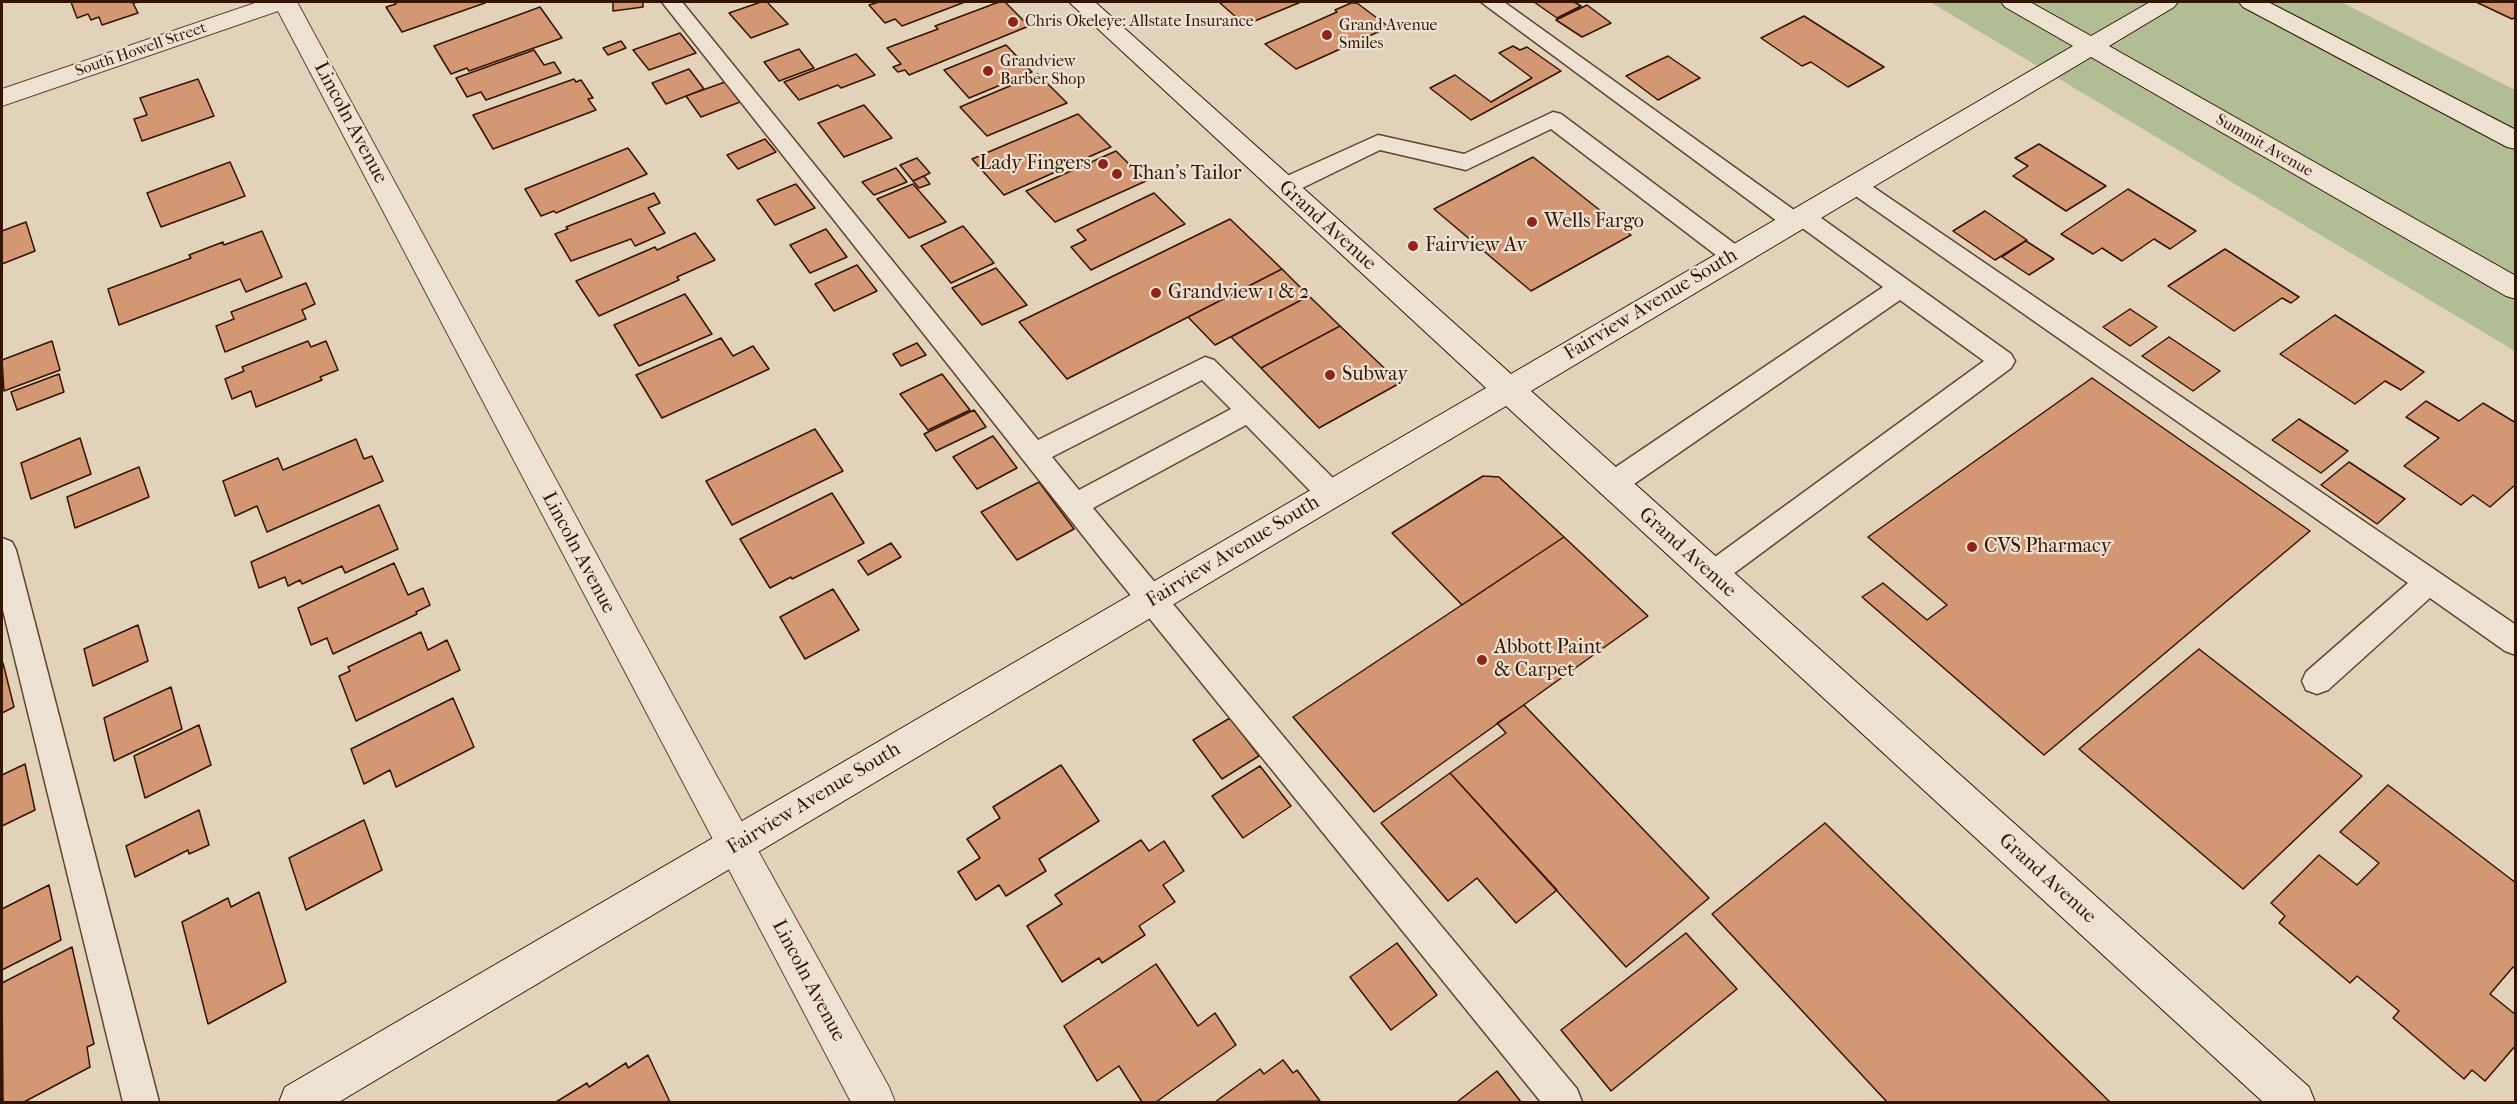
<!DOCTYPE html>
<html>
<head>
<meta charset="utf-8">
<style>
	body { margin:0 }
	#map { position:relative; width:2517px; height:1104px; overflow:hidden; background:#e3d2ba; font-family:"IM FELL French Canon",serif }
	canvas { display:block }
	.frame { position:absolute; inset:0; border:3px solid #341402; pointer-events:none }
</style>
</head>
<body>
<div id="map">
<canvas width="2517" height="1104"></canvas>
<div class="frame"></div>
</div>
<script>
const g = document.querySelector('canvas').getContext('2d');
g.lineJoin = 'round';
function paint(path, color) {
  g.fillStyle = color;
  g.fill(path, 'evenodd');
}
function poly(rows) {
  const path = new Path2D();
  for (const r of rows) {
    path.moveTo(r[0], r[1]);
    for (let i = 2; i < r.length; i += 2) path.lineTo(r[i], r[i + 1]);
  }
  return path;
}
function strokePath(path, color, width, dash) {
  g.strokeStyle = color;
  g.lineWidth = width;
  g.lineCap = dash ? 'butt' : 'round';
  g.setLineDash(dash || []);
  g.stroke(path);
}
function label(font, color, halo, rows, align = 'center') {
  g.font = font + ' "IM FELL French Canon",serif';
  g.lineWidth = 4.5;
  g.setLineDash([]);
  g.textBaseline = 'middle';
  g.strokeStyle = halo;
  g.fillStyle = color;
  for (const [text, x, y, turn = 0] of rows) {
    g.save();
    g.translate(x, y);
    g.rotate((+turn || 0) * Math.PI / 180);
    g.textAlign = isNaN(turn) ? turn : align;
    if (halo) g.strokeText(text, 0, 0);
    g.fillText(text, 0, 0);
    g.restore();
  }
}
paint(poly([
	[1930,2,2341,2,2515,90,2515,351]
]), '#b1bd92');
const building = poly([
	[71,2,140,2,133,3,138,13,102,25,99,17,91,20,88,14,77,18,71,2],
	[394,2,484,2,485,3,402,32,386,7,396,4,394,2],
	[613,2,643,2,643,7,613,11,613,2],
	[761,2,767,2,788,24,751,38,729,13,761,2],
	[879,2,965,2,902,26,895,19,885,23,869,5,879,2],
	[999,2,1005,2,1029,26,909,75,905,70,898,72,893,67,901,64,887,48,938,29,935,26,999,2],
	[1223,2,1301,2,1245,25,1220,3,1223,2],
	[1534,2,1574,2,1581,6,1557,18,1534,2],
	[2476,2,2516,2,2516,17,2512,19,2476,2],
	[1351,3,1357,3,1389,27,1296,69,1265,44,1337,12,1335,10,1351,3],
	[1587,5,1611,23,1582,37,1556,20,1587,5],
	[540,7,562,38,469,71,467,68,451,74,434,46,540,7],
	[1804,16,1884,67,1848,87,1811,62,1802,66,1761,38,1804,16],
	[680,33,696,53,649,70,633,50,680,33],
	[621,41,626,48,608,55,603,48,621,41],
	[1006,45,1032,72,969,98,944,70,1006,45],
	[1513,46,1520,50,1527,47,1561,71,1471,120,1430,88,1455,75,1491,102,1532,78,1499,53,1513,46],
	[799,49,814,68,779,81,764,62,799,49],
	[534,50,544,65,554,62,561,73,486,100,481,92,467,97,456,78,534,50],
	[856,54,875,75,841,88,838,85,799,100,784,82,856,54],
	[1668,56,1700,78,1658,100,1626,76,1668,56],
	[689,69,704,89,666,104,652,83,689,69],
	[1038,74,1067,103,987,136,960,107,1038,74],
	[198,79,214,116,142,141,134,119,147,115,140,98,198,79],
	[574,79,576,82,581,80,593,98,588,99,596,110,493,149,473,115,574,79],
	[725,82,740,102,701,117,686,96,725,82],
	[864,105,892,138,844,157,818,123,864,105],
	[1078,114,1111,147,1004,195,972,159,1078,114],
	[765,139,776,152,738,169,727,155,765,139],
	[2039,144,2106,186,2066,211,2013,176,2028,166,2015,158,2039,144],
	[628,148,647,174,556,213,554,211,541,216,525,189,628,148],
	[1116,151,1146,181,1055,222,1026,191,1116,151],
	[1533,157,1631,235,1531,291,1434,209,1533,157],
	[917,158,930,173,913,181,900,165,917,158],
	[230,162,245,196,161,227,147,193,230,162],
	[896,168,907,182,874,195,862,182,896,168],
	[924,176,930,184,919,188,913,181,924,176],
	[796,184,815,208,775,225,757,200,796,184],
	[913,184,946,222,909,238,877,199,913,184],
	[2128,189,2196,231,2170,249,2154,239,2122,261,2102,248,2093,254,2061,234,2128,189],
	[654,193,660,203,648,208,665,233,635,246,631,239,571,261,555,234,568,229,566,227,654,193],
	[1154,193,1185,224,1091,270,1071,247,1086,240,1077,230,1154,193],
	[1985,211,2027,240,1995,260,1953,231,1985,211],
	[1230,219,1282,269,1067,379,1019,322,1230,219],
	[26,222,35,251,2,264,2,231,26,222],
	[963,226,994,263,951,283,921,246,963,226],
	[826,229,847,257,810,273,790,245,826,229],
	[262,231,282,277,246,292,240,279,119,325,108,289,191,258,189,255,223,242,224,245,262,231],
	[695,233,715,260,677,277,679,280,599,316,576,281,655,247,657,250,695,233],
	[2026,241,2054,259,2029,275,2002,257,2026,241],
	[2225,249,2299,297,2291,303,2282,298,2234,331,2168,286,2225,249],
	[857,265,877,291,834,311,815,284,857,265],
	[996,268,1027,305,982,325,952,288,996,268],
	[1282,269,1309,296,1215,345,1188,317,1282,269],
	[306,283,315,304,302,310,306,319,225,352,216,326,234,319,231,312,306,283],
	[685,294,712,334,639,366,614,325,685,294],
	[1309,296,1340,326,1261,368,1231,337,1309,296],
	[2130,309,2157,327,2130,346,2103,327,2130,309],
	[2335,315,2424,372,2401,390,2385,381,2355,404,2280,354,2335,315],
	[1340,326,1400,383,1319,428,1261,368,1340,326],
	[2169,337,2220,371,2193,391,2142,356,2169,337],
	[721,338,733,356,753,346,769,369,662,418,636,375,721,338],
	[52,341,60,370,4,391,2,360,52,341],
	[308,341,311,347,326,341,338,370,320,377,322,380,256,407,251,391,232,399,225,379,244,371,242,367,308,341],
	[917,343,926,355,901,366,893,354,917,343],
	[59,374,64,392,17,410,11,392,59,374],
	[942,374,970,410,928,430,900,394,942,374],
	[2092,378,2310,531,2044,755,1862,597,1883,583,1927,620,1947,605,1868,537,2092,378],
	[2426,401,2459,421,2483,403,2516,423,2516,484,2490,507,2473,495,2461,505,2404,466,2439,438,2406,417,2426,401],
	[974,410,986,427,936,451,924,434,974,410],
	[2299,419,2348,451,2321,473,2272,440,2299,419],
	[815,429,843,471,732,525,706,481,815,429],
	[993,436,1017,468,977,489,953,457,993,436],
	[80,438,91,474,31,499,21,463,80,438],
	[356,439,364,459,372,456,383,481,267,532,257,506,235,516,223,481,278,458,283,470,356,439],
	[2349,462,2405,499,2377,524,2321,485,2349,462],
	[139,467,149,497,75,528,67,497,139,467],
	[1483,476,1499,477,1564,537,1462,605,1392,533,1483,476],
	[1039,482,1074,529,1017,560,981,512,1039,482],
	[832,493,864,543,792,579,791,577,770,588,740,539,832,493],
	[379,505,398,549,345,573,342,566,302,584,300,580,288,586,285,577,259,588,251,562,379,505],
	[1564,537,1648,616,1374,812,1293,717,1564,537],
	[891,543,901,557,868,575,858,561,891,543],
	[394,563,408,595,423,588,430,605,416,612,417,614,333,654,327,638,311,645,298,608,394,563],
	[833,589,859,630,805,659,780,617,833,589],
	[138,625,148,661,93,686,84,649,138,625],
	[421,632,428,650,447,640,460,670,356,721,339,676,350,671,348,667,421,632],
	[2199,649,2362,776,2243,889,2079,749,2199,649],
	[3,663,14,707,2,713,2,664,3,663],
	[171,687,182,729,114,761,104,718,171,687],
	[453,698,474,747,396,787,390,770,364,784,351,749,453,698],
	[1524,705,1709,898,1626,967,1450,773,1506,733,1497,723,1524,705],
	[1230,718,1259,756,1222,779,1193,740,1230,718],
	[199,725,211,765,145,798,134,756,199,725],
	[25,764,35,810,2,826,2,775,25,764],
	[1061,765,1099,821,1039,859,1046,871,1006,896,999,885,976,900,958,872,980,858,967,839,1000,818,993,807,1061,765],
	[1260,766,1291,806,1243,838,1212,796,1260,766],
	[1450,773,1557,890,1516,923,1477,878,1448,901,1381,823,1450,773],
	[2388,785,2516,883,2516,969,2513,967,2490,994,2516,1015,2516,1045,2485,1081,2472,1070,2464,1079,2393,1018,2399,1011,2357,976,2350,983,2279,923,2285,916,2271,903,2319,855,2357,885,2379,863,2340,832,2388,785],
	[199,810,209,845,189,854,188,850,135,877,126,846,199,810],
	[364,820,382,870,306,910,289,858,364,820],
	[1825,823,2110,1102,1887,1102,1712,914,1825,823],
	[1141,840,1149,851,1164,841,1184,871,1163,885,1175,902,1139,926,1145,935,1102,963,1099,958,1062,982,1027,926,1062,904,1055,895,1141,840],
	[49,885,61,940,2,970,2,909,49,885],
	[259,892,286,982,208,1024,182,922,228,898,231,907,259,892],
	[1686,933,1737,989,1611,1091,1561,1030,1686,933],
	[1397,943,1437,995,1391,1030,1350,977,1397,943],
	[72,947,94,1044,87,1047,90,1067,24,1102,3,1102,2,983,72,947],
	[1156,964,1198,1026,1215,1013,1236,1045,1156,1102,1142,1102,1119,1066,1097,1081,1064,1026,1156,964],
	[648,1055,670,1102,556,1102,587,1083,589,1087,626,1063,628,1068,648,1055],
	[1283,1060,1293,1073,1297,1070,1320,1101,1215,1102,1260,1069,1264,1074,1283,1060],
	[1497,1071,1521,1102,1457,1102,1497,1071]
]);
paint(building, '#d49773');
strokePath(building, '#341402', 1.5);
const lane = poly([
	[662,2,682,2,1038,440,1205,357,1214,360,1341,486,1345,494,1341,502,1331,505,1321,502,1246,425,1093,508,1577,1089,1582,1102,1541,1102,1103,561,662,2],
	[1202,380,1231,409,1079,490,1052,457,1202,380],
	[1481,2,1504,2,1794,210,1802,208,1810,210,2011,354,2015,361,2011,368,1721,583,1711,587,1701,583,1697,575,1701,567,1984,361,1900,300,1621,493,1611,496,1601,493,1597,485,1601,477,1883,287,1801,227,1793,229,1785,227,1481,2],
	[1553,112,1561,114,1743,250,1746,256,1743,262,1734,264,1725,262,1551,129,1466,170,1380,150,1292,193,1284,195,1276,193,1272,187,1276,181,1378,135,1464,154,1553,112],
	[1855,177,1863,180,2516,625,2516,655,2505,651,2430,598,2328,690,2317,694,2306,690,2302,681,2306,672,2408,583,1847,190,1843,185,1847,180,1855,177],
	[2,538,12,542,16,550,159,1102,123,1102,2,606,2,538]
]);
const street = poly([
	[258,2,297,2,715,773,889,1087,895,1102,851,1102,278,11,2,106,2,89,258,2]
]);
const secondary = poly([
	[1069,2,1095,2,1511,374,2073,46,2005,7,2001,2,2030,2,2091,36,2150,2,2178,2,2174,7,2109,46,2516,276,2516,299,2506,296,2091,57,1531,391,2309,1087,2315,1102,2263,1102,1506,406,339,1102,279,1102,285,1087,1486,388,1069,2],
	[2239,2,2268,2,2516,130,2516,149,2507,147,2243,7,2239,2]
]);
strokePath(lane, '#604430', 3);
strokePath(street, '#604430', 2);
strokePath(secondary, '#341402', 2);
paint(lane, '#ede2d2');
paint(street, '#ede2d2');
paint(secondary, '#ede2d2');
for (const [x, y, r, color] of [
	[1013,22,6,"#8f2418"],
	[1327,35,6,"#8f2418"],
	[988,71,6,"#8f2418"],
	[1103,164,6,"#8f2418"],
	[1117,174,6,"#8f2418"],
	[1532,222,6,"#8f2418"],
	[1413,246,6,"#8f2418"],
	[1156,293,6,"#8f2418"],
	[1330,375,6,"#8f2418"],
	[1972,547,6,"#8f2418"],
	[1482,660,6,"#8f2418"]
]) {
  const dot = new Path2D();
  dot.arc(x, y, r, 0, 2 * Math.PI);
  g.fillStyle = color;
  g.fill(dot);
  strokePath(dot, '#ede2d2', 2);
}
label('16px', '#341402', '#ede2d2', [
	["Chris Okeleye: Allstate Insurance",1025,22],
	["Grand Avenue",1339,26],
	["Smiles",1339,44],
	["Grandview",1000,62],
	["Barber Shop",1000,80]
], 'left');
label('16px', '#341402', '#ede2d2', [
	["South Howell Street",141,50,-19],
	["Summit Avenue",2264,146,30]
]);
label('20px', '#341402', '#ede2d2', [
	["Lincoln Avenue",350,123,62],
	["Grand Avenue",1327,226,42],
	["Fairview Avenue South",1651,305,-31],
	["Fairview Avenue South",1233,552,-31],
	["Lincoln Avenue",578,553,62],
	["Grand Avenue",1687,553,42],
	["Fairview Avenue South",814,799,-31],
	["Grand Avenue",2047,879,42],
	["Lincoln Avenue",808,981,62]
]);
label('20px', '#341402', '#ede2d2', [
	["Lady Fingers",1091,164,"right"],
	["Than's Tailor",1129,174],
	["Wells Fargo",1544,222],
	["Fairview Av",1425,246],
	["Grandview 1 & 2",1168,293],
	["Subway",1342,375],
	["CVS Pharmacy",1984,547],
	["Abbott Paint",1494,648],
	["& Carpet",1494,671]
], 'left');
</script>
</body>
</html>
